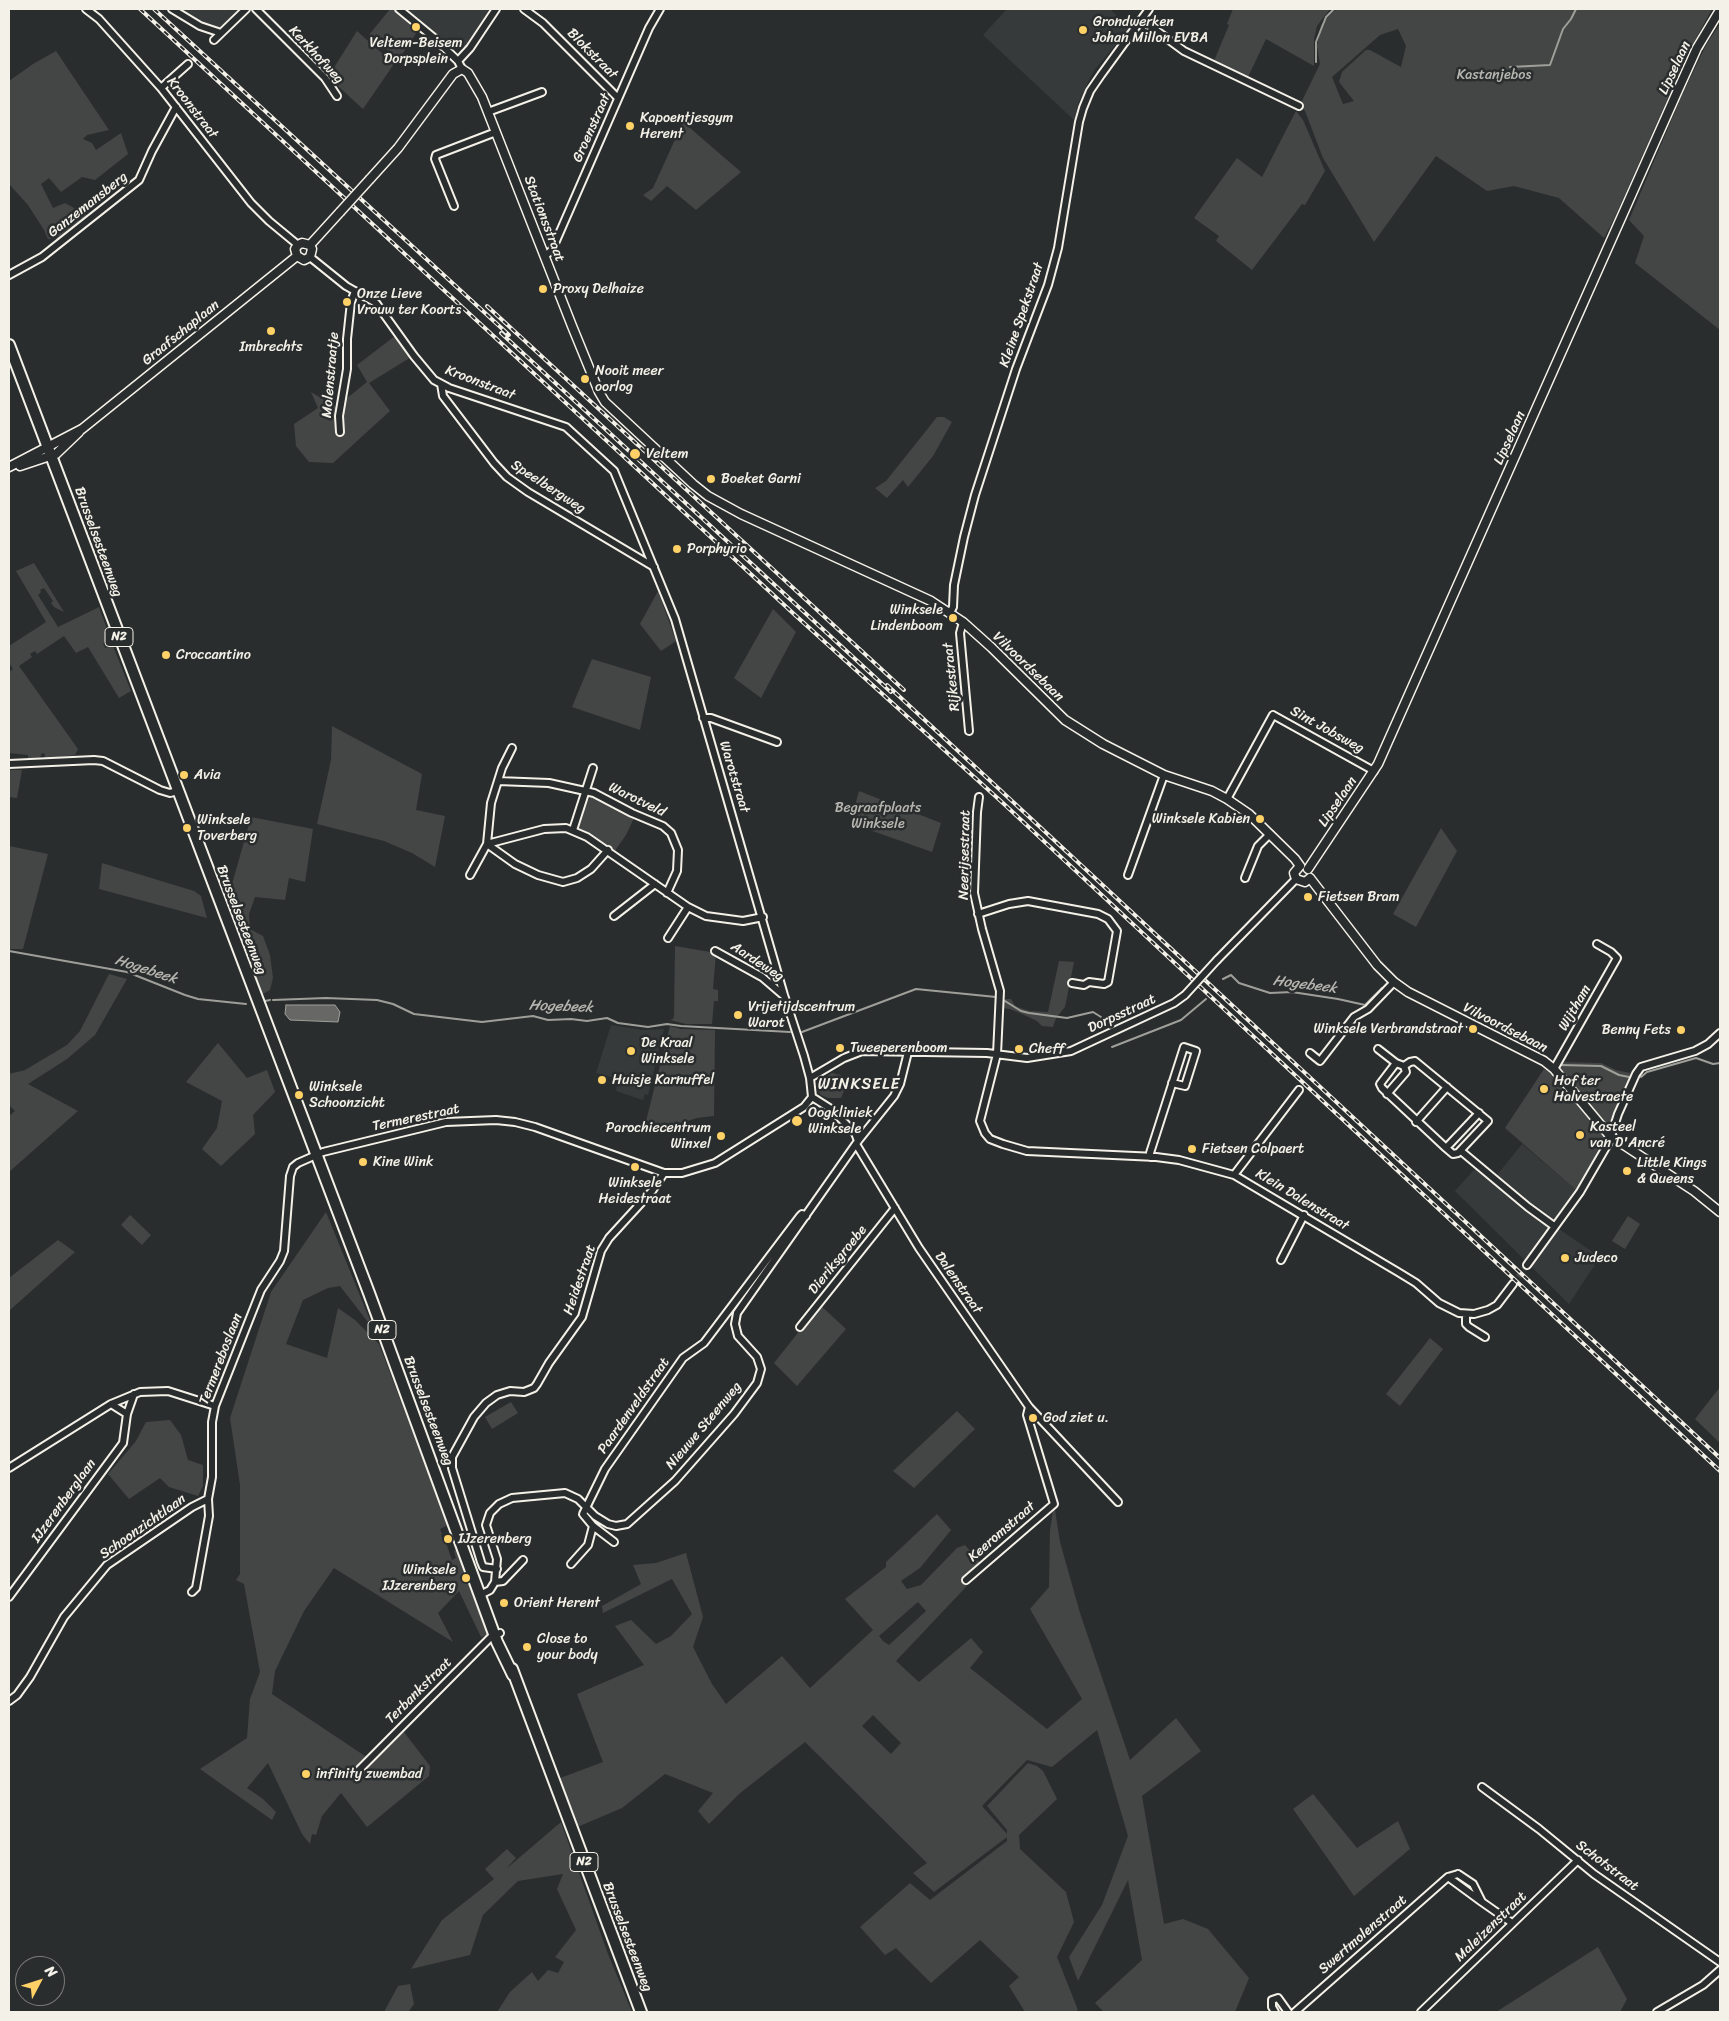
<!DOCTYPE html>
<html>
<head>
<meta charset="utf-8">
<style>
	body { margin:0 }
	#map { position:relative; width:1729px; height:2021px; overflow:hidden; background:#2a2d2e; font-family:Sriracha,sans-serif }
	canvas { display:block }
	.frame { position:absolute; inset:0; border:10px solid #f4f1e8; pointer-events:none }
	.north { position:absolute; left:15px; top:1956px; width:50px; height:50px; box-sizing:border-box; background:#2a2d2e; border:1px solid #7b7b78; border-radius:50%; rotate:50deg; font-size:14px; font-weight:700; line-height:20px; text-align:center; color:#f4f1e8 }
	.north::after { content:''; display:block; margin:auto; width:18px; height:22px; background:#ffd166; clip-path:polygon(50% 0,100% 100%,50% 72%,0 100%) }
</style>
</head>
<body>
<div id="map">
<canvas width="1729" height="2021"></canvas>
<div class="frame"></div>
<div class="north">N</div>
</div>
<script>
const g = document.querySelector('canvas').getContext('2d');
g.lineJoin = 'round';
function paint(path, color) {
  g.fillStyle = color;
  g.fill(path, 'evenodd');
}
function poly(rows) {
  const path = new Path2D();
  for (const r of rows) {
    path.moveTo(r[0], r[1]);
    for (let i = 2; i < r.length; i += 2) path.lineTo(r[i], r[i + 1]);
  }
  return path;
}
function strokePath(path, color, width, dash) {
  g.strokeStyle = color;
  g.lineWidth = width;
  g.lineCap = dash ? 'butt' : 'round';
  g.setLineDash(dash || []);
  g.stroke(path);
}
function label(font, color, halo, rows, align = 'center') {
  g.font = font + ' Sriracha,sans-serif';
  g.lineWidth = 5;
  g.setLineDash([]);
  g.textBaseline = 'middle';
  g.strokeStyle = halo;
  g.fillStyle = color;
  for (const [text, x, y, turn = 0] of rows) {
    g.save();
    g.translate(x, y);
    g.rotate((+turn || 0) * Math.PI / 180);
    g.textAlign = isNaN(turn) ? turn : align;
    if (halo) g.strokeText(text, 0, 0);
    g.fillText(text, 0, 0);
    g.restore();
  }
}
paint(poly([
	[180,9,241,9,220,29,200,22],
	[405,9,491,9,466,46,453,48],
	[1007,9,1110,9,1128,27,1128,30,1095,69,1089,80,1078,104,1075,121,983,35],
	[611,1025,643,1030,664,1029,648,1095,645,1094,643,1100,616,1091,618,1079,596,1073],
	[1522,1144,1576,1190,1553,1225,1600,1257,1569,1304,1455,1191,1481,1162,1497,1175]
]), '#373a3a');
paint(poly([
	[390,9,396,9,419,29,399,59,369,35],
	[1233,9,1330,9,1317,26,1314,39,1314,66,1266,39,1248,77,1214,61,1229,25,1227,24],
	[1337,9,1712,9,1688,53,1614,219,1604,238,1559,198,1514,186,1487,191,1436,156,1374,242,1323,158,1305,111,1300,105,1320,64,1317,46,1321,25,1327,17],
	[1398,29,1406,46,1401,67,1370,50,1366,50,1342,72,1339,82,1354,101,1343,104,1332,77,1380,35],
	[1720,24,1720,330,1635,263,1644,236,1629,220,1682,95,1707,43],
	[357,31,394,64,363,109,328,77],
	[56,51,109,130,87,135,83,139,92,143,96,150,121,133,128,154,95,180,82,177,61,192,49,178,41,184,53,208,65,203,87,215,63,238,48,239,44,230,28,205,9,184,9,81,33,64],
	[1296,111,1303,120,1325,171,1305,205,1302,204,1252,270,1216,241,1219,236,1194,218,1237,158,1262,177],
	[683,122,741,172,696,210,667,186,651,201,643,195,653,188],
	[395,336,410,356,408,359,369,383,390,411,333,463,309,462,296,446,294,424,318,408,311,392,336,407,367,382,357,365],
	[937,417,944,417,952,422,933,456,908,487,903,480,887,498,875,488,886,481],
	[34,563,64,612,54,607,51,603,53,601,44,588,40,590,41,592,38,595,58,627,99,607,111,640,103,643,105,648,113,646,131,691,119,698,88,647,76,653,64,636,37,654,35,651,30,654,32,657,19,666,78,749,75,755,45,759,45,754,42,753,39,759,28,760,28,755,9,753,9,672,13,669,9,663,9,646,46,622,16,571],
	[658,591,676,641,661,651,640,624],
	[773,609,796,632,761,698,734,678],
	[592,659,651,677,640,730,572,707],
	[332,726,422,774,416,810,445,816,435,867,412,853,384,841,317,824,331,760],
	[10,770,22,770,17,798,9,797],
	[859,791,941,823,932,852,850,823],
	[593,796,634,818,626,835,614,852,579,830,578,825,586,802],
	[251,817,313,829,305,882,289,878,285,900,255,897,249,914,250,929,263,936,270,955,273,978,270,990,261,995,241,941,222,884,232,884],
	[1441,828,1457,851,1416,927,1393,914],
	[9,846,48,854,23,949,9,949],
	[102,863,194,891,201,896,207,918,99,889],
	[675,946,716,953,713,989,718,990,718,1001,714,1001,712,1024,686,1024,670,1020,673,1019,674,1016],
	[1059,961,1074,962,1065,1007,1056,1018,1053,1027,1042,1026,1037,1021,1020,1013,1010,1009,1003,1008,1005,999,1011,999,1015,1006,1029,1011,1048,1012],
	[109,974,127,979,95,1035,67,1059,28,1084,78,1111,9,1172,9,1116,15,1111,9,1105,9,1074,25,1070,67,1045,80,1031],
	[670,1026,681,1029,715,1030,714,1116,697,1118,681,1123,680,1131,646,1121],
	[218,1043,247,1078,267,1070,275,1092,253,1115,255,1134,221,1166,202,1149,217,1128,222,1101,186,1082],
	[1560,1062,1601,1063,1616,1070,1630,1073,1630,1080,1610,1126,1605,1126,1559,1070],
	[1544,1069,1554,1075,1604,1133,1605,1143,1576,1190,1505,1128],
	[832,1073,841,1075,844,1079,846,1086,841,1098,828,1098,821,1095,817,1089,820,1080],
	[326,1212,374,1330,340,1286,328,1288,303,1300,286,1344,327,1358,338,1308,355,1320,379,1344,448,1525,440,1529,442,1534,441,1535,444,1543,446,1543,452,1560,456,1558,454,1551,458,1549,463,1570,489,1634,481,1637,459,1591,438,1613,453,1642,334,1568,304,1611,275,1671,272,1694,368,1758,401,1731,404,1732,430,1766,429,1776,367,1827,341,1793,322,1816,316,1835,312,1834,310,1844,302,1834,268,1763,247,1788,263,1799,276,1812,272,1820,200,1769,247,1738,250,1699,260,1672,244,1584,236,1580,240,1574,240,1485,230,1418,271,1292],
	[130,1215,151,1235,142,1245,121,1225],
	[1628,1216,1640,1224,1625,1249,1612,1241],
	[58,1240,75,1252,9,1311,9,1278],
	[820,1305,846,1329,797,1386,774,1363],
	[1430,1338,1443,1349,1400,1406,1386,1394],
	[1720,1387,1720,1443,1695,1419],
	[511,1402,518,1413,492,1429,485,1417],
	[957,1411,975,1429,914,1488,893,1471],
	[170,1420,181,1435,188,1460,203,1465,203,1486,198,1496,169,1487,160,1478,129,1499,108,1474,136,1441,146,1422],
	[1054,1504,1060,1542,1080,1613,1130,1760,1176,1718,1201,1751,1142,1796,1164,1924,1183,1919,1208,1929,1249,1978,1235,2012,1104,2012,1095,2003,1142,1960,1128,1880,1078,1981,1069,1957,1102,1905,1128,1836,1097,1730,1052,1767,1027,1760,982,1806,1007,1834,1007,1830,987,1806,1028,1763,1037,1766,1043,1771,1057,1799,1019,1835,1020,1849,1066,1892,1074,1922,1057,1957,1078,2010,1075,2012,1025,2012,1009,1986,1019,1977,980,1940,931,1983,896,1948,885,1955,860,1927,910,1883,930,1900,1007,1841,1007,1837,934,1892,913,1873,927,1863,805,1742,739,1794,709,1824,698,1811,713,1793,665,1774,622,1808,575,1828,555,1780,603,1762,577,1694,644,1665,615,1626,631,1620,656,1644,671,1636,692,1614,672,1579,603,1613,602,1606,641,1584,633,1565,656,1563,686,1553,703,1617,693,1647,712,1684,726,1704,782,1656,810,1688,873,1630,845,1599,886,1567,886,1562,937,1514,951,1530,920,1568,901,1581,907,1589,921,1585,957,1548,965,1545,983,1566,964,1589,896,1661,919,1682,971,1638,983,1652,970,1668,1047,1729,1082,1699,1030,1609,1049,1587,1050,1530],
	[918,1602,926,1611,889,1645,883,1641,879,1636],
	[873,1715,901,1743,891,1754,862,1726],
	[1313,1794,1357,1848,1398,1821,1410,1849,1354,1896,1293,1809],
	[561,1822,608,1954,632,2012,497,2012,510,1992,532,1972,538,1981,548,1970,558,1973,564,1962,555,1957,576,1930,557,1889,563,1874,518,1881,483,1915,470,1955,411,1969,442,1920,494,1879,485,1869,507,1849,516,1858,506,1869],
	[1598,1947,1627,1999,1620,2012,1496,2012],
	[410,1984,414,2004,409,2011,384,2012,398,1986]
]), '#444645');
const water = poly([
	[286,1005,335,1005,340,1012,338,1022,290,1020,285,1014,286,1005]
]);
paint(water, '#676866');
strokePath(water, '#9f9f9a', 1);
strokePath(poly([
	[1712,30,1720,18],
	[1702,49,1708,37],
	[1316,62,1316,42,1326,17,1334,9],
	[1510,67,1550,65,1563,29,1571,19,1576,9],
	[1681,92,1697,58],
	[1628,211,1679,98],
	[1590,297,1626,217],
	[1546,396,1587,305],
	[1542,406,1544,401],
	[9,951,127,972,185,995,198,999,246,1004],
	[1223,979,1231,975,1239,983,1270,993,1292,992,1338,999,1365,1005,1382,988],
	[273,1000,326,998,377,1000,393,1004,414,1014,482,1022,533,1016,548,1020,571,1019,587,1021,607,1018,618,1023,648,1027,667,1024,681,1026,790,1032],
	[265,1001,270,1000],
	[1005,1001,1021,1011,1029,1013,1067,1018,1093,1012,1101,1017],
	[802,1032,916,989,996,997],
	[1112,1047,1181,1020,1206,999],
	[1560,1065,1601,1066,1619,1075,1629,1077],
	[1641,1077,1647,1072,1696,1058,1713,1064,1720,1063]
]), '#9f9f9a', 2);
strokePath(poly([
	[1513,1284,1527,1265]
]), '#484a4a', 6, [6, 3]);
const minor = poly([
	[86,9,99,19,161,88,251,203,269,221,298,245],
	[172,9,200,26,221,33],
	[256,9,325,78,337,96],
	[399,9,433,37,458,61,462,69],
	[524,9,543,23,618,98],
	[1142,20,1184,51,1299,106],
	[214,40,246,9],
	[458,61,470,48,496,9],
	[161,88,188,64],
	[488,112,542,92],
	[454,206,435,159,436,155,496,132],
	[545,256,552,250,649,28,660,9],
	[310,257,346,286,376,303,414,356,434,380,449,388,566,427,614,471,675,619,784,995,804,1056,810,1078,812,1097],
	[9,275,42,257,139,180,152,151,176,107],
	[441,384,443,396,494,463,507,477,528,492,654,567],
	[340,432,339,416,347,369,347,339,351,302,355,291],
	[950,613,953,607,954,585,964,537,975,495,1016,369,1048,285,1058,248,1079,122,1083,108,1090,91,1101,75,1149,9],
	[963,622,960,633,969,731],
	[703,718,711,718,777,742],
	[512,748,502,768,491,803,487,844,515,864,538,875,563,882,577,878,591,869,608,850],
	[9,764,94,760,103,761,160,790,170,793,178,791],
	[498,781,549,783,594,793,632,813,663,826,671,833,678,850,677,871,667,893],
	[979,797,977,812,974,893,982,929,1000,991,997,1054,980,1121,985,1133,990,1139,1003,1144,1027,1151,1156,1157,1179,1160,1234,1175,1398,1272,1416,1283,1439,1303,1459,1313,1474,1314,1488,1310,1497,1305,1513,1284],
	[1227,799,1273,715,1374,771],
	[573,830,593,768],
	[470,875,487,844,544,829,566,828,587,837,688,907,706,916,743,921,763,917],
	[1128,875,1164,775],
	[1245,878,1258,846,1270,834],
	[978,914,1009,904,1028,901,1098,914,1108,919,1117,931,1108,982,1104,984,1089,982,1084,985,1072,983],
	[614,916,655,884],
	[668,938,688,907],
	[715,951,762,977,783,995],
	[1217,960,1296,879],
	[1378,1049,1396,1063,1404,1066,1410,1062,1415,1061,1488,1121,1458,1153,1453,1154,1446,1148,1382,1088,1380,1084,1396,1063],
	[1310,1053,1320,1061,1354,1017,1368,1009,1394,982],
	[1554,1069,1617,958,1611,952,1597,944],
	[810,1078,844,1058,862,1051,987,1053,1027,1058,1071,1051,1174,1003,1185,995],
	[1387,1094,1406,1072,1404,1066],
	[812,1097,831,1109,855,1133,858,1141],
	[1416,1122,1447,1087],
	[856,1144,919,1248,1029,1407,1118,1502],
	[1446,1148,1479,1113],
	[1461,1151,1528,1207,1554,1226],
	[1150,1157,1150,1153,1184,1047,1196,1051,1185,1086,1172,1083],
	[1234,1175,1299,1090],
	[1281,1260,1304,1215],
	[1527,1265,1580,1192,1609,1142,1618,1114,1636,1074,1641,1067,1695,1051,1708,1044,1720,1033],
	[1466,1314,1466,1324,1469,1327,1485,1337],
	[800,1327,895,1208],
	[111,1404,127,1414,134,1394],
	[9,1468,111,1404,140,1392,168,1391,215,1406],
	[614,1542,593,1526,583,1514,605,1469,683,1358,704,1343,800,1216,802,1214,806,1216],
	[571,1564,588,1545,593,1526],
	[497,1569,483,1567,481,1562,452,1468,452,1457,474,1417,486,1403,497,1395,510,1391,524,1392,534,1388,537,1384,549,1363,582,1317,601,1251,609,1238,652,1191,664,1173],
	[966,1580,1054,1504,1027,1415,1029,1407],
	[495,1582,503,1581,523,1560],
	[192,1592,196,1588,209,1516,208,1499,212,1477,212,1422,215,1406,261,1290,280,1261,284,1251,290,1176,293,1167,298,1163,323,1152,446,1122,496,1120,515,1122,535,1127,664,1173,682,1173,715,1163,804,1107,812,1097],
	[480,1595,490,1590,495,1582,497,1559,486,1525,490,1513,499,1504,512,1498,565,1493,578,1499,595,1516,608,1524,616,1526,627,1524,675,1481,734,1414,757,1383,761,1369,757,1357,738,1336,735,1324,737,1313,858,1141,894,1096,900,1084,908,1052],
	[9,1597,123,1443,127,1414],
	[9,1701,17,1695,30,1677,64,1617,107,1565,192,1507,208,1499],
	[359,1770,490,1638,500,1633],
	[1482,1787,1539,1829,1594,1874,1720,1962],
	[1458,1874,1473,1884,1482,1902,1448,1877,1458,1874],
	[1482,1902,1512,1923],
	[1275,2012,1272,2007,1272,2000,1278,1998,1288,2012],
	[1295,2012,1448,1877],
	[1421,2012,1578,1860],
	[1657,2012,1703,1985,1720,1970]
]);
const tertiary = poly([
	[370,179,398,148,453,74,462,69,468,73,482,97,572,326,599,392,605,402,693,484,708,496,741,514,931,601,963,622,992,648,1065,720,1103,744,1164,775,1212,791,1227,799,1249,814,1295,859,1300,866],
	[310,245,340,212],
	[297,256,304,260,310,257,312,249,310,245],
	[297,256,295,249,298,245,302,243,310,245],
	[20,466,56,454,79,432],
	[9,467,82,429,297,256],
	[1300,866,1294,873,1296,879,1305,882,1310,878],
	[1308,869,1378,764,1678,90,1697,48,1720,10],
	[1310,878,1377,965,1394,982,1408,992,1544,1061,1554,1069,1610,1136,1694,1191,1720,1212]
]);
const primary = poly([
	[9,345,369,1293,497,1642,513,1675],
	[512,1669,641,2012]
]);
strokePath(minor, '#f4f1e8', 10);
strokePath(tertiary, '#f4f1e8', 11);
strokePath(primary, '#f4f1e8', 14);
strokePath(minor, '#2a2d2e', 6);
strokePath(tertiary, '#2a2d2e', 8);
strokePath(primary, '#2a2d2e', 10);
const rail = poly([
	[140,9,795,615,1004,804,1720,1471],
	[154,9,509,335],
	[487,306,904,690],
	[501,333,891,692],
	[887,685,1720,1458]
]);
strokePath(rail, '#f4f1e8', 4);
strokePath(rail, '#2a2d2e', 2, [5.5]);
const minorBridge = poly([
	[1185,995,1217,960]
]);
const tertiaryBridge = poly([
	[340,212,370,179]
]);
strokePath(minorBridge, '#f4f1e8', 10, []);
strokePath(tertiaryBridge, '#f4f1e8', 11, []);
strokePath(minorBridge, '#2a2d2e', 6);
strokePath(tertiaryBridge, '#2a2d2e', 8);
for (const [x, y, r, color] of [
	[416,27,5,"#ffd166"],
	[1083,30,5,"#ffd166"],
	[630,126,5,"#ffd166"],
	[543,289,5,"#ffd166"],
	[347,302,5,"#ffd166"],
	[271,331,5,"#ffd166"],
	[585,379,5,"#ffd166"],
	[635,454,6,"#ffd166"],
	[711,479,5,"#ffd166"],
	[677,549,5,"#ffd166"],
	[953,618,5,"#ffd166"],
	[166,655,5,"#ffd166"],
	[184,775,5,"#ffd166"],
	[1260,819,5,"#ffd166"],
	[187,828,5,"#ffd166"],
	[1308,897,5,"#ffd166"],
	[738,1015,5,"#ffd166"],
	[1473,1029,5,"#ffd166"],
	[1681,1030,5,"#ffd166"],
	[840,1048,5,"#ffd166"],
	[1019,1049,5,"#ffd166"],
	[631,1051,5,"#ffd166"],
	[602,1080,5,"#ffd166"],
	[1544,1089,5,"#ffd166"],
	[299,1095,5,"#ffd166"],
	[797,1121,6,"#ffd166"],
	[1580,1135,5,"#ffd166"],
	[721,1136,5,"#ffd166"],
	[1192,1149,5,"#ffd166"],
	[363,1162,5,"#ffd166"],
	[635,1167,5,"#ffd166"],
	[1627,1171,5,"#ffd166"],
	[1565,1258,5,"#ffd166"],
	[1033,1418,5,"#ffd166"],
	[448,1539,5,"#ffd166"],
	[466,1578,5,"#ffd166"],
	[504,1603,5,"#ffd166"],
	[527,1647,5,"#ffd166"],
	[306,1774,5,"#ffd166"]
]) {
  const dot = new Path2D();
  dot.arc(x, y, r, 0, 2 * Math.PI);
  g.fillStyle = color;
  g.fill(dot);
  strokePath(dot, '#2a2d2e', 2);
}
for (const [x, y, w] of [
	[119,637,28],
	[382,1330,28],
	[584,1862,28]
]) {
  const box = new Path2D();
  box.roundRect(x - w / 2, y - 9.5, w, 19, 4);
  g.fillStyle = '#2a2d2e';
  g.fill(box);
  strokePath(box, '#f4f1e8', 1);
}
label('bold 12px', '#f4f1e8', null, [
	["N2",119,637],
	["N2",382,1330],
	["N2",584,1862]
]);
label('14px', '#f4f1e8', '#2a2d2e', [
	["Grondwerken",1093,22],
	["Johan Millon EVBA",1093,38],
	["Veltem-Beisem",416,43,"center"],
	["Dorpsplein",416,59,"center"],
	["Kapoentjesgym",640,118],
	["Herent",640,134],
	["Proxy Delhaize",553,289],
	["Onze Lieve",357,294],
	["Vrouw ter Koorts",357,310],
	["Imbrechts",271,347,"center"],
	["Nooit meer",595,371],
	["oorlog",595,387],
	["Veltem",646,454],
	["Boeket Garni",721,479],
	["Porphyrio",687,549],
	["Winksele",943,610,"right"],
	["Lindenboom",943,626,"right"],
	["Croccantino",176,655],
	["Avia",194,775],
	["Winksele Kabien",1250,819,"right"],
	["Winksele",197,820],
	["Toverberg",197,836],
	["Fietsen Bram",1318,897],
	["Vrijetijdscentrum",748,1007],
	["Warot",748,1023],
	["Winksele Verbrandstraat",1463,1029,"right"],
	["Benny Fets",1671,1030,"right"],
	["De Kraal",641,1043],
	["Winksele",641,1059],
	["Tweeperenboom",850,1048],
	["Cheff",1029,1049],
	["Huisje Karnuffel",612,1080],
	["Hof ter",1554,1081],
	["Halvestraete",1554,1097],
	["Winksele",309,1087],
	["Schoonzicht",309,1103],
	["Oogkliniek",808,1113],
	["Winksele",808,1129],
	["Kasteel",1590,1127],
	["van D'Ancré",1590,1143],
	["Parochiecentrum",711,1128,"right"],
	["Winxel",711,1144,"right"],
	["Fietsen Colpaert",1202,1149],
	["Kine Wink",373,1162],
	["Little Kings",1637,1163],
	["& Queens",1637,1179],
	["Winksele",635,1183,"center"],
	["Heidestraat",635,1199,"center"],
	["Judeco",1575,1258],
	["God ziet u.",1043,1418],
	["IJzerenberg",458,1539],
	["Winksele",456,1570,"right"],
	["IJzerenberg",456,1586,"right"],
	["Orient Herent",514,1603],
	["Close to",537,1639],
	["your body",537,1655],
	["infinity zwembad",316,1774]
], 'left');
label('14px', '#f4f1e8', '#2a2d2e', [
	["Blokstraat",592,54,45],
	["Kerkhofweg",316,55,47],
	["Lipselaan",1675,68,-65],
	["Kroonstraat",192,108,52],
	["Groenstraat",592,128,-66],
	["Ganzemansberg",88,205,-38],
	["Stationsstraat",544,219,69],
	["Kleine Spekstraat",1022,315,-71],
	["Graafschaplaan",181,333,-39],
	["Molenstraatje",331,375,-85],
	["Kroonstraat",480,383,21],
	["Lipselaan",1510,438,-66],
	["Speelbergweg",548,487,33],
	["Brusselsesteenweg",98,542,70],
	["Vilvoordsebaan",1028,667,44],
	["Rijkestraat",952,677,-96],
	["Sint Jobsweg",1327,730,29],
	["Warotstraat",734,777,73],
	["Warotveld",637,800,26],
	["Lipselaan",1338,802,-56],
	["Neerijsestraat",965,855,-89],
	["Brusselsesteenweg",241,920,69],
	["Aardeweg",757,962,33],
	["Wijtham",1575,1008,-60],
	["Dorpsstraat",1122,1014,-25],
	["Vilvoordsebaan",1505,1028,27],
	["Termerestraat",416,1118,-12],
	["Klein Dalenstraat",1302,1200,31],
	["Dieriksgroebe",838,1260,-51],
	["Heidestraat",580,1280,-71],
	["Dalenstraat",958,1283,55],
	["Termereboslaan",221,1359,-69],
	["Paardenveldstraat",634,1406,-55],
	["Brusselsesteenweg",428,1411,69],
	["Nieuwe Steenweg",704,1426,-50],
	["IJzerenberglaan",64,1501,-54],
	["Schoonzichtlaan",143,1527,-35],
	["Keeromstraat",1002,1532,-41],
	["Terbankstraat",419,1691,-45],
	["Schotstraat",1607,1866,37],
	["Maleizenstraat",1491,1927,-44],
	["Swertmolenstraat",1363,1935,-41],
	["Brusselsesteenweg",627,1937,69]
]);
label('14px', '#b6b5af', '#2a2d2e', [
	["Kastanjebos",1494,75],
	["Begraafplaats",878,808],
	["Winksele",878,824]
]);
label('italic 15px', '#b5b3ae', '#2a2d2e', [
	["Hogebeek",146,970,18],
	["Hogebeek",1305,985,7],
	["Hogebeek",561,1007,2]
]);
g.letterSpacing = '1px';
label('16px', '#f4f1e8', '#2a2d2e', [
	["WINKSELE",859,1085]
]);
g.letterSpacing = '0px';
</script>
</body>
</html>
